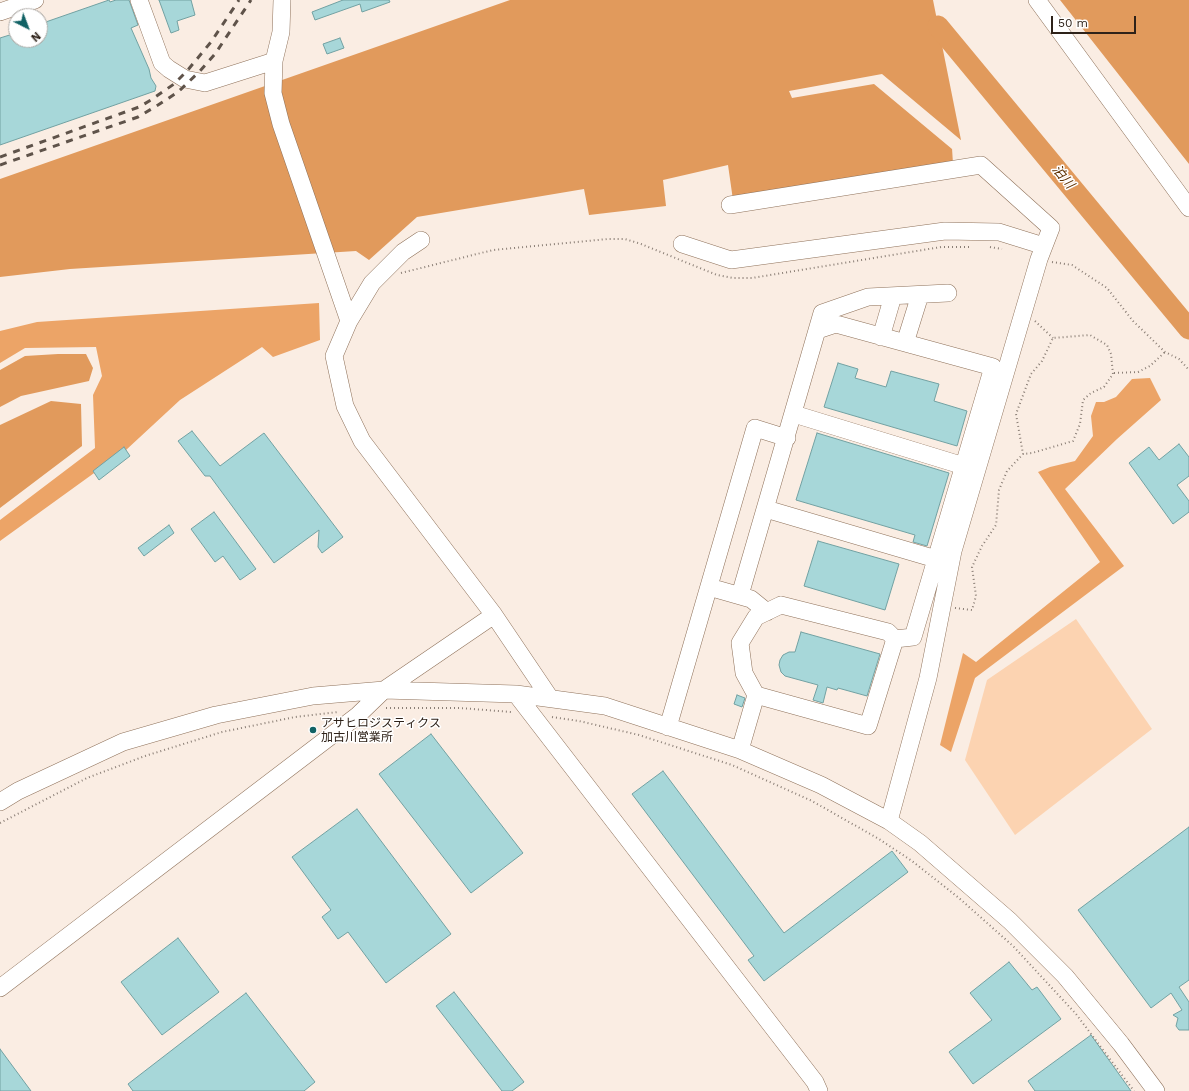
<!DOCTYPE html>
<html>
<head>
<meta charset="utf-8">
<style>
	body { margin:0 }
	#map { position:relative; width:1189px; height:1091px; overflow:hidden; background:#faede3; font-family:"Work Sans",sans-serif }
	canvas { display:block }
	.north { position:absolute; left:8px; top:8px; width:40px; height:40px; box-sizing:border-box; background:#fff; border:1px solid #aba7a3; border-radius:50%; rotate:138deg; font-size:11px; font-weight:700; line-height:16px; text-align:center; color:#2e2219 }
	.north::after { content:''; display:block; margin:auto; width:14px; height:18px; background:#116265; clip-path:polygon(50% 0,100% 100%,50% 72%,0 100%) }
	.scale { position:absolute; left:1051px; top:16px; width:85px; height:18px; box-sizing:border-box; border:2px solid #2e2219; border-top:0; padding-left:5px; font-size:12px; line-height:14px; white-space:nowrap; color:#2e2219; -webkit-text-stroke:3px #fff; paint-order:stroke }
</style>
</head>
<body>
<div id="map">
<canvas width="1189" height="1091"></canvas>
<div class="north">N</div>
<div class="scale">50 m</div>
</div>
<script>
const g = document.querySelector('canvas').getContext('2d');
g.lineJoin = 'round';
function paint(path, color) {
  g.fillStyle = color;
  g.fill(path, 'evenodd');
}
function poly(rows) {
  const path = new Path2D();
  for (const r of rows) {
    path.moveTo(r[0], r[1]);
    for (let i = 2; i < r.length; i += 2) path.lineTo(r[i], r[i + 1]);
  }
  return path;
}
function strokePath(path, color, width, dash) {
  g.strokeStyle = color;
  g.lineWidth = width;
  g.lineCap = dash ? 'butt' : 'round';
  g.setLineDash(dash || []);
  g.stroke(path);
}
function label(font, color, halo, rows, align = 'center') {
  g.font = font + ' "Work Sans","Noto Sans JP",sans-serif';
  g.lineWidth = 3;
  g.setLineDash([]);
  g.textBaseline = 'middle';
  g.strokeStyle = halo;
  g.fillStyle = color;
  for (const [text, x, y, turn = 0] of rows) {
    g.save();
    g.translate(x, y);
    g.rotate((+turn || 0) * Math.PI / 180);
    g.textAlign = isNaN(turn) ? turn : align;
    if (halo) g.strokeText(text, 0, 0);
    g.fillText(text, 0, 0);
    g.restore();
  }
}
paint(poly([
	[1076,619,1152,729,1015,835,965,760,987,680]
]), '#fcd3b1');
paint(poly([
	[319,303,320,340,273,357,262,347,180,400,126,450,0,541,0,520,95,448,93,395,102,376,96,347,25,348,0,363,0,331,37,322],
	[1150,378,1161,400,1117,439,1065,489,1124,566,975,678,951,752,940,745,963,653,976,662,1100,562,1038,472,1050,467,1075,461,1093,436,1091,416,1096,402,1104,402,1116,397,1132,379]
]), '#eca467');
paint(poly([
	[510,0,933,0,961,140,952,148,953,164,733,200,728,165,663,180,666,206,589,215,584,189,417,217,369,260,356,251,70,269,0,277,0,179],
	[1060,0,1189,0,1189,164],
	[58,354,86,354,93,368,89,381,21,396,0,407,0,370,25,356],
	[51,401,81,404,82,446,0,508,0,425]
]), '#e19a5c');
paint(poly([
	[882,74,962,141,952,149,874,84,792,98,789,91]
]), '#faede3');
strokePath(poly([
	[938,26,1189,329]
]), '#e19a5c', 21);
const building = poly([
	[109,0,110,2,116,0,129,0,138,25,131,28,149,69,151,78,156,86,155,91,0,145,0,38,16,33,16,40,40,40,40,24,109,0],
	[159,0,191,0,195,15,177,21,179,30,171,33,159,0],
	[343,0,389,0,390,2,362,12,360,4,315,20,312,12,343,0],
	[340,38,344,48,327,54,323,44,340,38],
	[838,363,858,369,855,378,886,387,891,371,939,384,934,401,967,411,957,446,824,407,838,363],
	[192,431,220,466,264,433,343,537,322,553,318,547,319,530,274,563,210,476,205,476,178,441,192,431],
	[817,433,949,473,927,546,913,542,915,535,796,500,817,433],
	[1179,444,1189,457,1189,476,1177,485,1189,501,1189,512,1173,524,1129,463,1149,447,1159,460,1179,444],
	[124,447,130,456,99,480,93,471,124,447],
	[214,512,256,569,240,580,223,556,215,562,191,529,214,512],
	[169,525,174,533,144,556,138,548,169,525],
	[818,541,899,564,885,610,804,586,818,541],
	[801,632,880,654,867,696,838,688,837,690,827,687,823,703,813,700,818,685,785,676,781,672,779,665,780,660,783,655,789,652,795,652,801,632],
	[737,695,745,698,742,707,734,704,737,695],
	[431,734,523,853,471,893,379,774,431,734],
	[663,771,784,933,892,851,908,872,764,981,748,960,754,956,632,794,663,771],
	[357,809,451,934,386,983,348,932,338,939,322,917,331,910,292,857,357,809],
	[1189,827,1189,980,1179,987,1189,1002,1189,1030,1179,1030,1176,1026,1178,1018,1173,1015,1182,1010,1171,993,1151,1008,1078,910,1189,827],
	[178,938,219,992,162,1035,121,982,178,938],
	[1009,962,1032,990,1037,987,1061,1019,973,1084,949,1052,992,1020,970,993,1009,962],
	[454,992,524,1082,512,1091,502,1091,436,1006,454,992],
	[246,993,315,1082,304,1091,133,1091,128,1084,246,993],
	[1091,1035,1131,1091,1035,1091,1028,1081,1091,1035],
	[0,1049,14,1068,31,1091,0,1091,0,1049]
]);
paint(building, '#a7d7d9');
strokePath(building, '#72a1a2', 1);
const minor = poly([
	[139,0,162,63,169,69,185,79,205,83,274,61],
	[282,0,281,32,274,61,273,93,281,124,349,321,334,356,345,406,362,441,494,615,550,698],
	[1037,0,1189,208],
	[0,12,35,0],
	[730,205,981,165,1051,228,1039,259,953,551,928,678,889,821],
	[682,244,731,260,945,231,999,232,1044,246],
	[349,321,372,283,403,252,421,240],
	[818,330,836,324,993,367,913,637,895,639],
	[881,337,893,296],
	[905,343,920,295],
	[794,414,964,466],
	[766,509,936,559],
	[709,587,751,599,767,612],
	[740,595,822,313,868,297,948,293],
	[781,605,888,632,895,639,868,726,756,695,744,673,740,643,756,617,781,605],
	[516,694,815,1082,819,1091],
	[668,727,755,428,787,438],
	[740,750,756,695],
	[0,802,18,791,123,742,216,715,313,696,384,690,516,694,605,706,740,750,821,785,889,821,920,843,1010,921,1065,976,1121,1044,1156,1091],
	[0,988,357,716,384,690,494,615]
]);
strokePath(minor, '#8f725b', 18);
strokePath(poly([
	[990,247,1002,249],
	[1052,262,1072,265,1107,288,1133,321,1165,352,1179,359,1189,370],
	[401,273,493,250,608,239,625,239,641,244,717,275,733,278,752,278,941,247,972,247],
	[1035,321,1053,338],
	[1114,373,1138,372,1150,366,1165,352],
	[955,608,972,610,976,596,972,567,982,546,996,525,999,490,1007,471,1023,454,1016,414,1031,374,1042,361,1053,338,1090,335,1107,345,1111,354,1113,374,1104,387,1091,393,1083,400,1080,424,1073,441,1032,453,1023,454],
	[386,708,460,708,511,712],
	[552,717,579,721,639,735,732,765,812,801,879,839,912,861,959,898,1013,946,1076,1014,1134,1091],
	[0,823,87,778,145,756,222,732,295,717,338,712]
]), '#8b7f76', 2, [1, 3]);
strokePath(minor, '#fff', 17);
strokePath(poly([
	[0,157,139,107,151,100,174,84,187,71,211,42,239,0],
	[0,165,138,117,158,105,178,92,200,71,215,54,251,0]
]), '#5f534a', 3, [7, 7]);
for (const [x, y, r, color] of [
	[313,730,4,"#116265"]
]) {
  const dot = new Path2D();
  dot.arc(x, y, r, 0, 2 * Math.PI);
  g.fillStyle = color;
  g.fill(dot);
  strokePath(dot, '#fff', 1.5);
}
label('12px', '#2e2219', '#fff', [
	["アサヒロジスティクス",321,723],
	["加古川営業所",321,737]
], 'left');
label('italic 13px', '#5f3100', '#fff', [
	["泊川",1063,177,50]
]);
</script>
</body>
</html>
